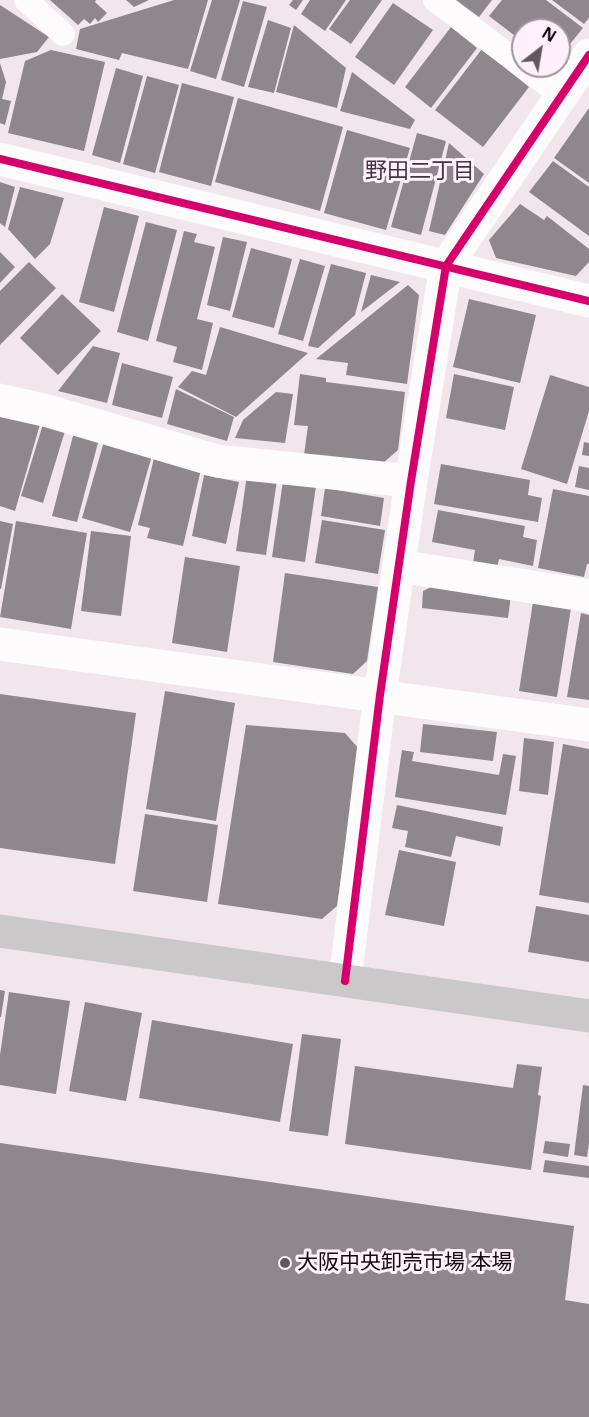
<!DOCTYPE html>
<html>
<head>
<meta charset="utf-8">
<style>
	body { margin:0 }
	#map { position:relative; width:589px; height:1417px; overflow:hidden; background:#f0e6ec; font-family:"Noto Sans",sans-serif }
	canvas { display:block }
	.north { position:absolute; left:511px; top:18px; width:60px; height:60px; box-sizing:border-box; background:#fff0f9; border:2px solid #a0959c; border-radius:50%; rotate:31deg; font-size:16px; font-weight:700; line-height:24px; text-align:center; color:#120c10 }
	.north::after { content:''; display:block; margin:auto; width:21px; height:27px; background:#60585d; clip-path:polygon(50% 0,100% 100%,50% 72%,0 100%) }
</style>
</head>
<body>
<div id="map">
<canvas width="589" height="1417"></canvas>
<div class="north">N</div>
</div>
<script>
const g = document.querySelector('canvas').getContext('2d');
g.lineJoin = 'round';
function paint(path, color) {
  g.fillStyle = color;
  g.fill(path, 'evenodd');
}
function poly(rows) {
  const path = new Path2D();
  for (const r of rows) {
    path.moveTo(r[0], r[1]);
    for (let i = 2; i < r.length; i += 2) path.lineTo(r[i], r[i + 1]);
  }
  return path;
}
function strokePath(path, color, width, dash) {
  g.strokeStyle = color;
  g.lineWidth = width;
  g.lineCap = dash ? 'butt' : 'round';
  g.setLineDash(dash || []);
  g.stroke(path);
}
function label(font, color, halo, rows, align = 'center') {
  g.font = font + ' "Noto Sans","Noto Sans JP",sans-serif';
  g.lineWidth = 6;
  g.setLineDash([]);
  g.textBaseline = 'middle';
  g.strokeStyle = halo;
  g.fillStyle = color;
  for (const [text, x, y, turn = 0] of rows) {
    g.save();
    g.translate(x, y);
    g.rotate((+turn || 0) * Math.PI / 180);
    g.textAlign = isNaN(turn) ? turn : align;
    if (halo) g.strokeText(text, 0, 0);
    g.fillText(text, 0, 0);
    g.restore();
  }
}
paint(poly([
	[50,0,96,0,95,2,107,13,98,22,95,18,90,24,84,19,78,25],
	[126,0,149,0,134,7],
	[174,0,208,0,188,69,122,53,119,60,76,49,80,29],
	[212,0,240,0,216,79,190,71],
	[293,0,303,0,296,10,289,5],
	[310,0,346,0,325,31,301,14],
	[350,0,382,0,351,44,329,29],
	[456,0,492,0,479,17],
	[502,0,546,0,583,28,561,55,559,56,559,30,523,30,523,42,489,16],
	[552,0,589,0,589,18,584,24],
	[243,1,267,7,244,87,221,80],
	[393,3,433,30,394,85,355,57],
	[0,5,49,37,37,52,0,59],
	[268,20,291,28,274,93,248,87],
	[294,25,346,68,337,108,276,92],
	[451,27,477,48,431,108,405,87],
	[482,49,529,87,483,147,435,110],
	[51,50,105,62,84,151,8,133,25,61],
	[0,63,6,82,2,99,11,101,5,125,0,123],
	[116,68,143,76,120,163,92,155],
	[352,72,415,120,410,129,340,111],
	[147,76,179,85,155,173,123,164],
	[182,83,234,97,211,186,159,172],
	[238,98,343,127,320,211,215,182],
	[589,108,589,183,554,158],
	[347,130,410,148,386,230,324,213],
	[417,133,446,141,421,235,391,227],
	[449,143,484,174,445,235,429,231],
	[553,161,589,187,589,236,529,192],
	[0,182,15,187,5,227,0,223],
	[20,187,64,198,50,244,35,259,8,229],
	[520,204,544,220,547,216,589,249,589,262,576,276,496,258,489,240],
	[104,207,139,216,114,312,79,302],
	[146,222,177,230,148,341,117,332],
	[184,231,197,234,194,242,215,247,197,319,213,323,202,370,173,362,177,347,156,341],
	[223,237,247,242,230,311,207,305],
	[251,248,292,259,274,328,232,317],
	[0,252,15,267,0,283],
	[300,259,325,266,303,341,278,334],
	[29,262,56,288,0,345,0,291],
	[331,264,366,273,355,315,318,348,308,346],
	[371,275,400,282,361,312],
	[408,285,419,295,407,384,346,375,348,363,316,359],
	[62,294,101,331,58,375,20,338],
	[469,299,536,315,520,383,453,367],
	[220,327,308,353,236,417,178,387,192,371,206,375],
	[93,346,120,353,107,403,58,391],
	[122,363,173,377,162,418,112,405],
	[300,374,326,378,326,382,405,392,398,450,382,464,304,455,308,426,294,425],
	[454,374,514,387,505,430,446,418],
	[550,375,589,387,589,411,567,484,521,469],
	[176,389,234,417,227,441,167,424],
	[276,392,293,394,285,443,235,438,243,420],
	[0,412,41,421,15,511,0,506],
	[43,424,65,431,43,503,21,496],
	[74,432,99,439,77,522,52,516],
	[105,438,153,452,130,532,82,518],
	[584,442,589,443,589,456,582,455],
	[155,454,202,465,183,546,147,538,150,528,138,525],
	[441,464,530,480,528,495,542,498,538,522,434,504],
	[579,466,589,468,589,490,575,487],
	[204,475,239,482,226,544,192,536],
	[247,475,277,480,266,555,236,551],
	[283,481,316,486,305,562,272,557],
	[325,488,384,498,380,526,321,516],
	[553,489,589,496,589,564,587,564,584,577,538,568],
	[438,510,525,526,523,537,537,540,533,566,499,559,497,568,473,563,475,550,432,542],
	[322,520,385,530,378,574,315,563],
	[0,521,13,524,1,589,0,589],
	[16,521,87,533,71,629,0,617],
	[91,531,131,536,121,616,81,611],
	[185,557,240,566,227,652,172,643],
	[285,573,378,587,367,661,353,674,273,662],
	[435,585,511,595,508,618,422,608,423,591],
	[533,602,571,608,557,697,519,691],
	[581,613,589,615,589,700,567,697],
	[165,691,235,703,216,821,146,809],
	[0,694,136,713,115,864,0,848],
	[423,724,497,732,493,761,420,752],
	[246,725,345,733,359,749,337,906,322,919,218,904],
	[524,738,554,742,548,795,519,791],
	[563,744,589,749,589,903,539,895],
	[402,750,414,752,412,761,499,775,503,754,516,756,506,815,395,797],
	[397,805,503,827,500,846,456,836,451,857,405,847,408,831,392,828],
	[145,814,218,825,207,902,133,891],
	[399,850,456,862,444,926,385,915],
	[536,906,589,915,589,962,528,952],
	[0,990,5,991,1,1017,0,1017],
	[9,992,70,1001,56,1094,0,1085,0,1055],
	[85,1002,142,1013,126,1101,69,1091],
	[152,1020,293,1044,280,1122,139,1098],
	[302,1034,341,1039,328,1136,289,1131],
	[517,1064,542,1067,538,1095,541,1096,531,1170,345,1144,355,1066,513,1088],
	[583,1085,589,1086,589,1143,587,1157,574,1155],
	[545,1141,570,1144,568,1157,543,1153],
	[0,1143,574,1226,565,1300,589,1304,589,1417,0,1417],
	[545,1160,589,1166,589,1178,543,1172]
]), '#8e878b');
strokePath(poly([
	[26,0,63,34],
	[435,0,561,95]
]), '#fdfbfc', 24);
strokePath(poly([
	[0,159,589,301],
	[0,400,48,411,217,461,411,481],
	[399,566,589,596],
	[0,644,589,725],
	[345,981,380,695,411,481,446,266,589,55]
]), '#fdfbfc', 33);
strokePath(poly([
	[0,931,589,1016]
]), '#cbc8c9', 33);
strokePath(poly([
	[0,159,589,301],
	[345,981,380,695,411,481,446,266,589,55]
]), '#d6006c', 8);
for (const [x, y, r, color] of [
	[285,1263,6,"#60585d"]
]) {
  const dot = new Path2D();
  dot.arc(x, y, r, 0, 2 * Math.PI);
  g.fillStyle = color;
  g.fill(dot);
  strokePath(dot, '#fff0f9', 2);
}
label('21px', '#120c10', '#fff0f9', [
	["大阪中央卸売市場 本場",297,1263]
], 'left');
label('22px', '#44363e', '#fff0f9', [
	["野田二丁目",420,172]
]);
</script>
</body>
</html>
